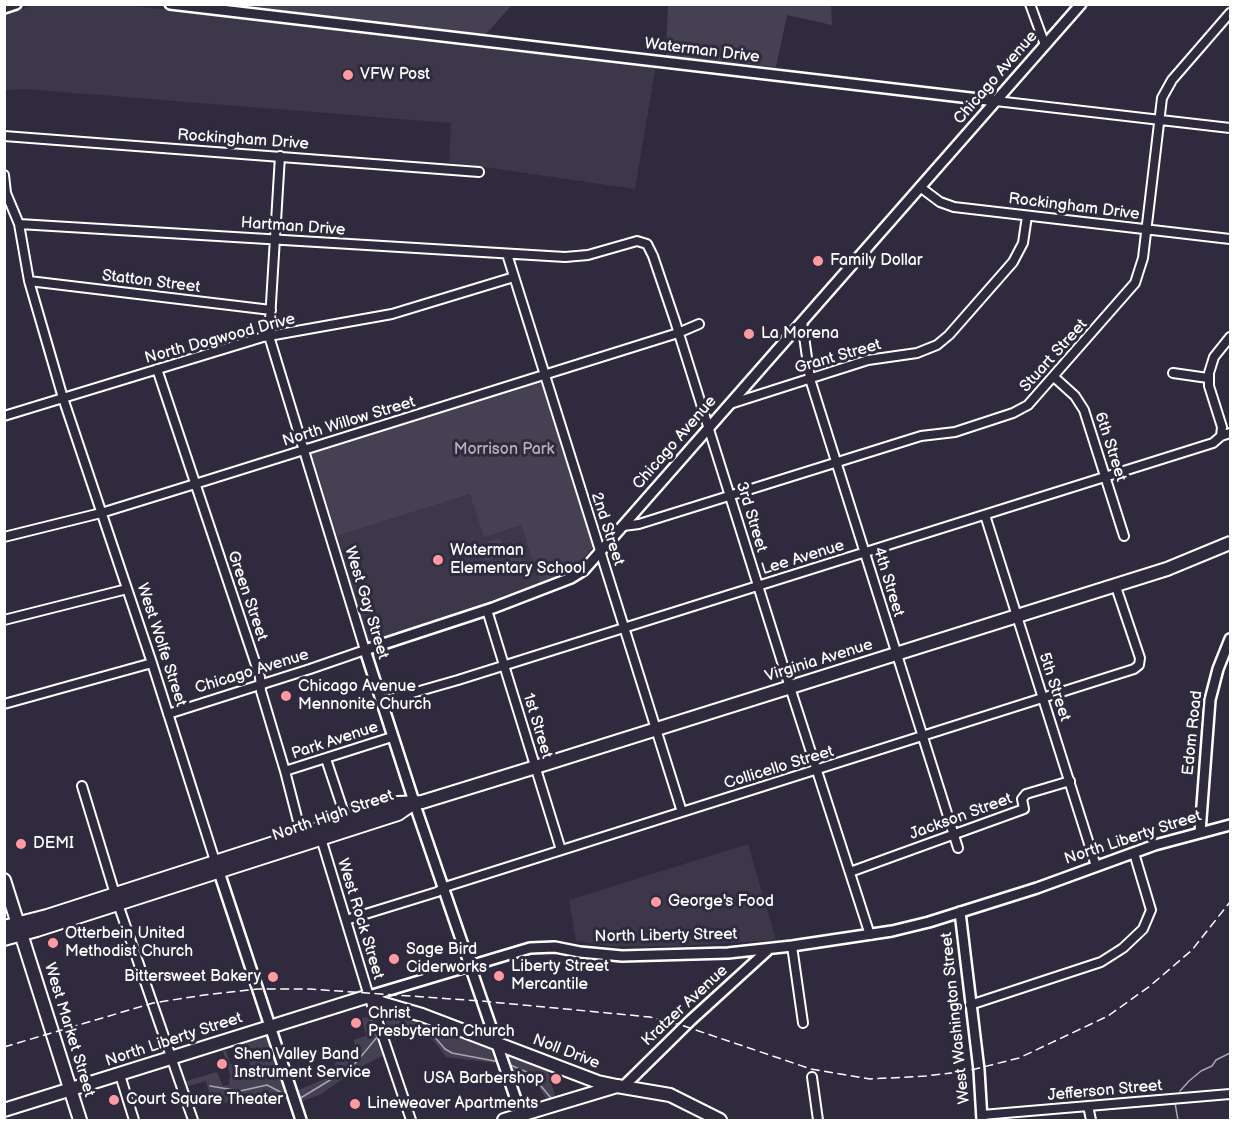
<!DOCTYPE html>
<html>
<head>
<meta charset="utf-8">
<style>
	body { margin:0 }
	#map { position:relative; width:1235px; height:1125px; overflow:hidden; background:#2f2a3d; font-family:"Balsamiq Sans",sans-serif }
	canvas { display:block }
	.frame { position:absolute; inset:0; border:6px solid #fff; pointer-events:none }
</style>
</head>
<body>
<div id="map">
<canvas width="1235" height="1125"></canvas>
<div class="frame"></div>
</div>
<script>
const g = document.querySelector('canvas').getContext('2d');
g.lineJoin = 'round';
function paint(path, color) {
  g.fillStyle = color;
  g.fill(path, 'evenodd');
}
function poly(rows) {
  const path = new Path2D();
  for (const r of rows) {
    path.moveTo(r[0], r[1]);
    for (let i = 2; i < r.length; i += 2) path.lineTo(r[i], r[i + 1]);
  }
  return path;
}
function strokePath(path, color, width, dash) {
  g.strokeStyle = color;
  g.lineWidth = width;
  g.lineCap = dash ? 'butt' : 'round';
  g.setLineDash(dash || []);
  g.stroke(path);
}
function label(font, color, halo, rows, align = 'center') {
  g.font = font + ' "Balsamiq Sans",sans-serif';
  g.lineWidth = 6;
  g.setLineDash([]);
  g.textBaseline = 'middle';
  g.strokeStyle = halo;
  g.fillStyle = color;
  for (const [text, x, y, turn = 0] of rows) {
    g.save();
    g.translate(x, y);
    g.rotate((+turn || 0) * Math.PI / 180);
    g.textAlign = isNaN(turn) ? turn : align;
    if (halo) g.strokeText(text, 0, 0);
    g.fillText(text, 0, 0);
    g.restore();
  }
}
paint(poly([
	[39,4,125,5,656,65,635,189,449,162,451,123,24,89,5,90,5,14],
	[470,494,521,525,540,583,478,608,368,642,337,536],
	[748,844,776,940,681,946,608,946,576,941,569,900]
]), '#3c3749');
paint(poly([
	[215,5,512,5,486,34,283,13],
	[668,5,831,5,832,25,787,15,776,67,666,56],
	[541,380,594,546,575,568,540,583,521,525,484,537,470,494,337,536,311,452],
	[500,538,503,546,515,542,525,569,512,574,506,555,485,561,480,545],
	[391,1014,418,1021,490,1048,495,1063,446,1057,434,1041,410,1029,391,1034,384,1015],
	[371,1016,384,1055,357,1069,321,1094,300,1102,296,1091,322,1080,333,1069,337,1059,356,1053,354,1040,366,1036,362,1018],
	[267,1035,290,1102,277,1096,263,1093,213,1106,206,1081,188,1086,186,1081,217,1072,223,1086,229,1085,230,1074,223,1051,226,1050,230,1064,232,1064,236,1072,251,1067,243,1043],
	[508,1056,548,1071,555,1096,547,1099,538,1086,528,1077,512,1071,508,1062]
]), '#464152');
strokePath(poly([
	[385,1032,406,1025,426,1030,433,1035,445,1049,452,1053,500,1062],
	[508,1064,531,1074,551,1098],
	[210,1086,240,1091,267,1085,288,1096],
	[1180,1091,1189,1081,1201,1071,1212,1066,1216,1060,1230,1053],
	[299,1099,353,1066,378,1036],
	[1175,1103,1178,1120]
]), '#a7a6ad', 1.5);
const minor = poly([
	[1030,4,1045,45],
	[996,101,1230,128],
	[4,136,479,172],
	[4,175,6,193,19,224,29,281,63,398,152,663,215,861],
	[920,187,940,202,954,207,1230,239],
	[19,224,565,257,588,255,637,241,647,244,653,256,675,321,787,678,870,935],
	[507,254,682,812],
	[29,281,271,310],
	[802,322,810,379,958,848],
	[157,369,260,677,261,691,285,771,301,833],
	[1173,373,1208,378],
	[1054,377,1075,396,1084,410,1124,536],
	[730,404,868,360,917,353,937,345,949,335,1013,262,1023,243,1027,216],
	[4,416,263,337,392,314,514,277],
	[1221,436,1222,427,1209,386,1209,373,1214,357,1230,337],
	[985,515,1096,866],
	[623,526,639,524,921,436,955,432,1013,413,1028,405,1135,283,1143,258,1162,98,1172,80,1230,13],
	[4,537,101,513,195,484,678,333,699,324],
	[487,610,561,850],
	[4,620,127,589],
	[381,702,458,680,1213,443,1221,436,1230,433],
	[4,704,152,663],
	[168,714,310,669,365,650,269,336,280,156],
	[326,759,346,819],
	[285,771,392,737],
	[82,786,118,904,193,1120],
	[320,835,368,993,411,1120],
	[850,872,1024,809,1022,799,1026,794,1070,781],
	[346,920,437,892,448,886,1134,669,1139,665,1140,658,1115,584],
	[792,946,803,1023],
	[970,1005,1101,962,1123,948,1143,929,1151,910,1134,853],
	[120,1075,134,1120],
	[812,1077,818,1120],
	[1088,1106,1091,1120],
	[982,1115,1230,1094]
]);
const tertiary = poly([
	[170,4,996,101],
	[4,8,16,4],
	[1200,832,1210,700,1218,669,1230,639],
	[217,866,301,1120],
	[960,912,979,1070,982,1120],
	[369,996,530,948,555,947,580,952,622,956,728,953,792,946,892,931,929,922,1037,888,1155,845,1230,825],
	[623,1087,690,1021,769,949],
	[523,1120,418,814,365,650,493,608,571,578,584,570,1081,4]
]);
const primary = poly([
	[4,880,80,1120],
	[4,927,47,916,398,803,422,802,526,770,1167,569,1230,543],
	[4,939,37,930,398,814,414,803],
	[4,1110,369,996,381,1003,422,1015,598,1082,617,1086],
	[504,1120,617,1086,670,1095,720,1120]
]);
strokePath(minor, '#fff', 12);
strokePath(tertiary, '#fff', 14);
strokePath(primary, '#fff', 16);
strokePath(minor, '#2f2a3d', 8);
strokePath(tertiary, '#2f2a3d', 9);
strokePath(primary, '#2f2a3d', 12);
strokePath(poly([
	[4,1047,153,1003,204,995,258,989,310,989,481,1001,650,1017,684,1026,811,1069,870,1079,926,1076,967,1071,1019,1058,1108,1016,1150,986,1192,950,1230,902]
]), '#fff', 1.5, [9, 4.5]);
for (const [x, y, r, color] of [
	[348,75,6,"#ff9aa2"],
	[818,261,6,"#ff9aa2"],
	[749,334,6,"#ff9aa2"],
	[438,560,6,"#ff9aa2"],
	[286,696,6,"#ff9aa2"],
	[21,844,6,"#ff9aa2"],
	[656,902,6,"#ff9aa2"],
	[53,943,6,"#ff9aa2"],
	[394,959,6,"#ff9aa2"],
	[499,976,6,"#ff9aa2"],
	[273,977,6,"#ff9aa2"],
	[356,1023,6,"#ff9aa2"],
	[222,1064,6,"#ff9aa2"],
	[556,1079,6,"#ff9aa2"],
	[114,1100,6,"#ff9aa2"],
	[355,1104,6,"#ff9aa2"]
]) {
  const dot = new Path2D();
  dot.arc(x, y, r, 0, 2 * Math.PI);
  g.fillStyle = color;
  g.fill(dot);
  strokePath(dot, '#2f2a3d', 2);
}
label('16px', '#fff', '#2f2a3d', [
	["Waterman Drive",702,51,7],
	["Chicago Avenue",996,78,-49],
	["Rockingham Drive",243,140,4],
	["Rockingham Drive",1074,207,7],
	["Hartman Drive",293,227,4],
	["Statton Street",151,282,7],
	["North Dogwood Drive",220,339,-15],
	["Stuart Street",1054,356,-48],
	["Grant Street",838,357,-16],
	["North Willow Street",349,422,-17],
	["Chicago Avenue",675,443,-49],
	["6th Street",1110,447,72],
	["3rd Street",751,517,73],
	["2nd Street",607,529,72],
	["Lee Avenue",803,558,-17],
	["4th Street",888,582,73],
	["Green Street",247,596,71],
	["West Gay Street",366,603,73],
	["West Wolfe Street",161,645,72],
	["Virginia Avenue",819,661,-17],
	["Chicago Avenue",252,672,-17],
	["5th Street",1054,687,72],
	["1st Street",537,726,73],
	["Edom Road",1193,733,-84],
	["Park Avenue",335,741,-18],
	["Collicello Street",779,768,-17],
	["North High Street",333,816,-19],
	["Jackson Street",961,817,-20],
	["North Liberty Street",1133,838,-18],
	["West Rock Street",360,919,73],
	["North Liberty Street",666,936,-1],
	["Kratzer Avenue",685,1006,-43],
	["West Washington Street",956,1018,-96],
	["West Market Street",69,1030,73],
	["North Liberty Street",174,1040,-18],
	["Noll Drive",566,1052,21],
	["Jefferson Street",1105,1091,-5]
]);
label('16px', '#fff', '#2f2a3d', [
	["VFW Post",360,75],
	["Family Dollar",830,261],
	["La Morena",761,334],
	["Waterman",450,551],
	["Elementary School",450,569],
	["Chicago Avenue",298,687],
	["Mennonite Church",298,705],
	["DEMI",33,844],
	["George's Food",668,902],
	["Otterbein United",65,934],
	["Methodist Church",65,952],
	["Sage Bird",406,950],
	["Ciderworks",406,968],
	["Liberty Street",511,967],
	["Mercantile",511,985],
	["Bittersweet Bakery",261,977,"right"],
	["Christ",368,1014],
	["Presbyterian Church",368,1032],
	["Shen Valley Band",234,1055],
	["Instrument Service",234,1073],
	["USA Barbershop",544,1079,"right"],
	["Court Square Theater",126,1100],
	["Lineweaver Apartments",367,1104]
], 'left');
label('16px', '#b5b3ba', '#2f2a3d', [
	["Morrison Park",504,450]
]);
</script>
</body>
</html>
